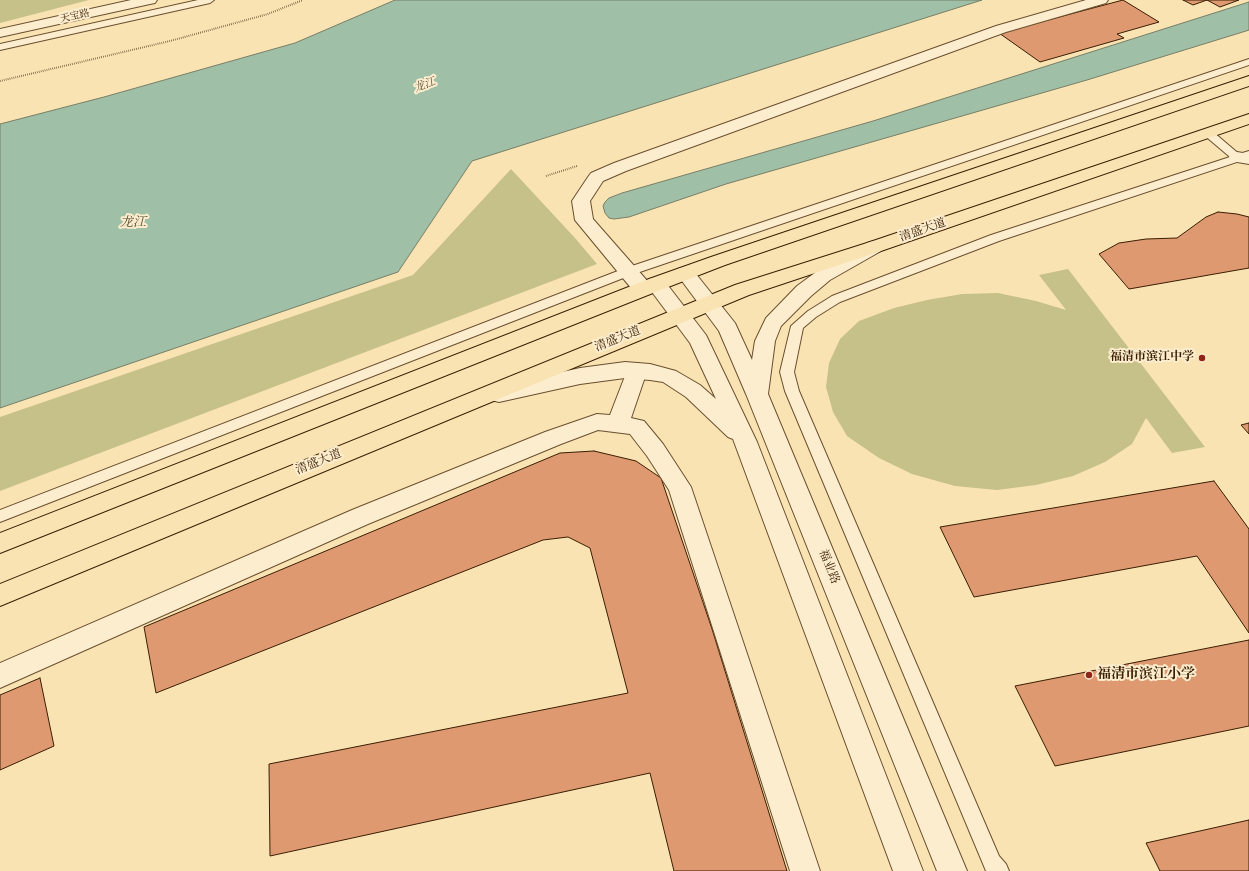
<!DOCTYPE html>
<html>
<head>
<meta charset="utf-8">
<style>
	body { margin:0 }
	canvas { display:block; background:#fae3b3 }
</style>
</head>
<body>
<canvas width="1249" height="871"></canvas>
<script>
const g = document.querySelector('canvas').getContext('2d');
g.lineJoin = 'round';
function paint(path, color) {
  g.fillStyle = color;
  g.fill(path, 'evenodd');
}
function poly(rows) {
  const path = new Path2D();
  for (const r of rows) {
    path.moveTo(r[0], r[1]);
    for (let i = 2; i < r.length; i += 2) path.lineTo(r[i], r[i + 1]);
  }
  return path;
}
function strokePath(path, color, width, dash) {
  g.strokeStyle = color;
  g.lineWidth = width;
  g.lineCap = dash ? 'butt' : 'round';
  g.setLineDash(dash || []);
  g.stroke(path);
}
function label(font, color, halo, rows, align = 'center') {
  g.font = font + ' Vollkorn,"Noto Serif SC",serif';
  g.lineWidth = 4;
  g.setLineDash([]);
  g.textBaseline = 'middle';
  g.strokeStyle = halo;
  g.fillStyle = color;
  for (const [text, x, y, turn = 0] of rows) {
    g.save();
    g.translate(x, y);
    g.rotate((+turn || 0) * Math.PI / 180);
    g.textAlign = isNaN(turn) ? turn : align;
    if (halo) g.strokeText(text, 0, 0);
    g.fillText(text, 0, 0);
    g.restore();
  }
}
paint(poly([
	[0,0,89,0,0,23],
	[511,169,575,238,597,264,0,491,0,417,413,275],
	[1068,269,1205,447,1172,453,1146,418,1132,444,1105,462,1073,476,1036,485,997,490,955,486,912,474,879,458,847,436,833,412,826,387,829,363,840,339,859,321,894,308,927,300,962,294,998,293,1036,301,1066,310,1039,275]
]), '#c5c188');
const water = poly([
	[395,0,982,0,472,161,398,272,0,408,0,124,104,97,295,43,395,0],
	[1249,2,1249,30,1246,31,1087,80,726,184,629,217,614,219,609,218,605,213,603,206,605,202,609,198,622,193,873,121,1249,2]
]);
paint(water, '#9fbfa7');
strokePath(water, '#777f65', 1);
const building = poly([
	[1123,0,1159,22,1117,34,1124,38,1040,62,999,33,1123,0],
	[1183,0,1239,0,1220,7,1207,0,1193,5,1183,0],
	[1218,212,1237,214,1249,217,1249,268,1129,289,1099,254,1119,243,1146,239,1177,238,1206,217,1218,212],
	[1249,423,1249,434,1241,425,1249,423],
	[594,451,636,461,661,478,712,629,787,871,674,871,650,773,270,856,269,764,628,693,590,548,568,537,543,540,156,693,144,627,560,453,594,451],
	[1214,481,1249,529,1249,633,1197,556,974,597,940,527,1214,481],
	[1249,640,1249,726,1055,766,1015,686,1249,640],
	[40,678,54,746,0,770,0,695,40,678],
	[1249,820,1249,871,1160,871,1146,843,1249,820]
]);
paint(building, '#de9970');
strokePath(building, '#3a1e02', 1);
const service = poly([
	[198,0,214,0,210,3,0,50,0,44,198,0],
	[1249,59,1249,65,631,275,0,522,0,510,623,269,1249,59],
	[1208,130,1212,131,1239,154,1249,151,1249,158,999,241,840,302,816,317,803,328,794,372,799,391,999,856,1006,864,1009,871,986,871,785,391,780,372,791,326,808,311,832,296,991,235,1230,157,1204,135,1203,133,1204,131,1208,130]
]);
const minor = poly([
	[131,0,157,0,155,3,150,4,0,37,0,29,131,0],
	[1086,0,1108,0,1106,3,1006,32,626,171,603,181,590,201,593,219,650,284,653,289,650,294,643,295,636,294,575,220,572,201,588,177,591,173,614,163,996,26,1086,0],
	[1237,152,1249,154,1249,164,1231,161,1229,157,1231,153,1237,152],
	[637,363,644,366,647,371,631,418,644,421,663,444,691,487,820,871,790,871,669,490,647,456,630,434,598,430,561,444,368,524,0,688,0,663,352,510,545,432,597,414,610,415,627,371,630,366,637,363]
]);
const tertiary = poly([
	[874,241,881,243,883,247,881,251,830,280,811,296,781,326,775,341,768,394,967,871,937,871,746,394,719,331,676,273,678,269,685,267,692,269,735,323,752,360,755,341,766,318,797,286,816,272,867,243,874,241],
	[656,278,663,279,706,335,757,442,923,871,893,871,733,439,728,437,686,397,663,382,650,380,625,378,580,384,499,402,491,400,488,394,491,388,499,386,580,368,625,362,650,364,676,371,700,385,716,399,690,343,646,284,649,279,656,278]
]);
const primary = poly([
	[1249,76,1249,86,725,265,663,289,0,553,0,533,649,279,711,257,1249,76],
	[1249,114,1249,124,881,251,749,295,0,606,0,584,735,285,867,243,1249,114]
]);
strokePath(service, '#6a4f2e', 2);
strokePath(minor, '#6a4f2e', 2);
strokePath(tertiary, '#6a4f2e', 2);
strokePath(primary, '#3a1e02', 2);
strokePath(poly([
	[0,81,170,41,268,14,303,0],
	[546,176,577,166]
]), '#3a1e02', 2, [0.5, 1.5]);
paint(service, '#fcedce');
paint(minor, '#fcedce');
paint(tertiary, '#fcedce');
paint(primary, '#fae3b3');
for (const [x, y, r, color] of [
	[1202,358,4,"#8f2418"],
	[1089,675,4,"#8f2418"]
]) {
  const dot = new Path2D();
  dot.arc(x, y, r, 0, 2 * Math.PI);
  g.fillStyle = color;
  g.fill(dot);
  strokePath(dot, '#fcedce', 1.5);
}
label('10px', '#3a1e02', '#fcedce', [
	["天宝路",75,17,-12]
]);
label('italic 11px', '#584e34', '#fcedce', [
	["龙江",425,86,-21]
]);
label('12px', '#3a1e02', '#fcedce', [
	["清盛大道",923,231,-19],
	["清盛大道",618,340,-22],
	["清盛大道",319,463,-22],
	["福业路",828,567,68]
]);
label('bold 12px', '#3a1e02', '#fcedce', [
	["福清市滨江中学",1194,358]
], 'right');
label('italic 13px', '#584e34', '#fcedce', [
	["龙江",133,224]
]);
label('bold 14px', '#3a1e02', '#fcedce', [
	["福清市滨江小学",1097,675]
], 'left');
</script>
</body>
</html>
